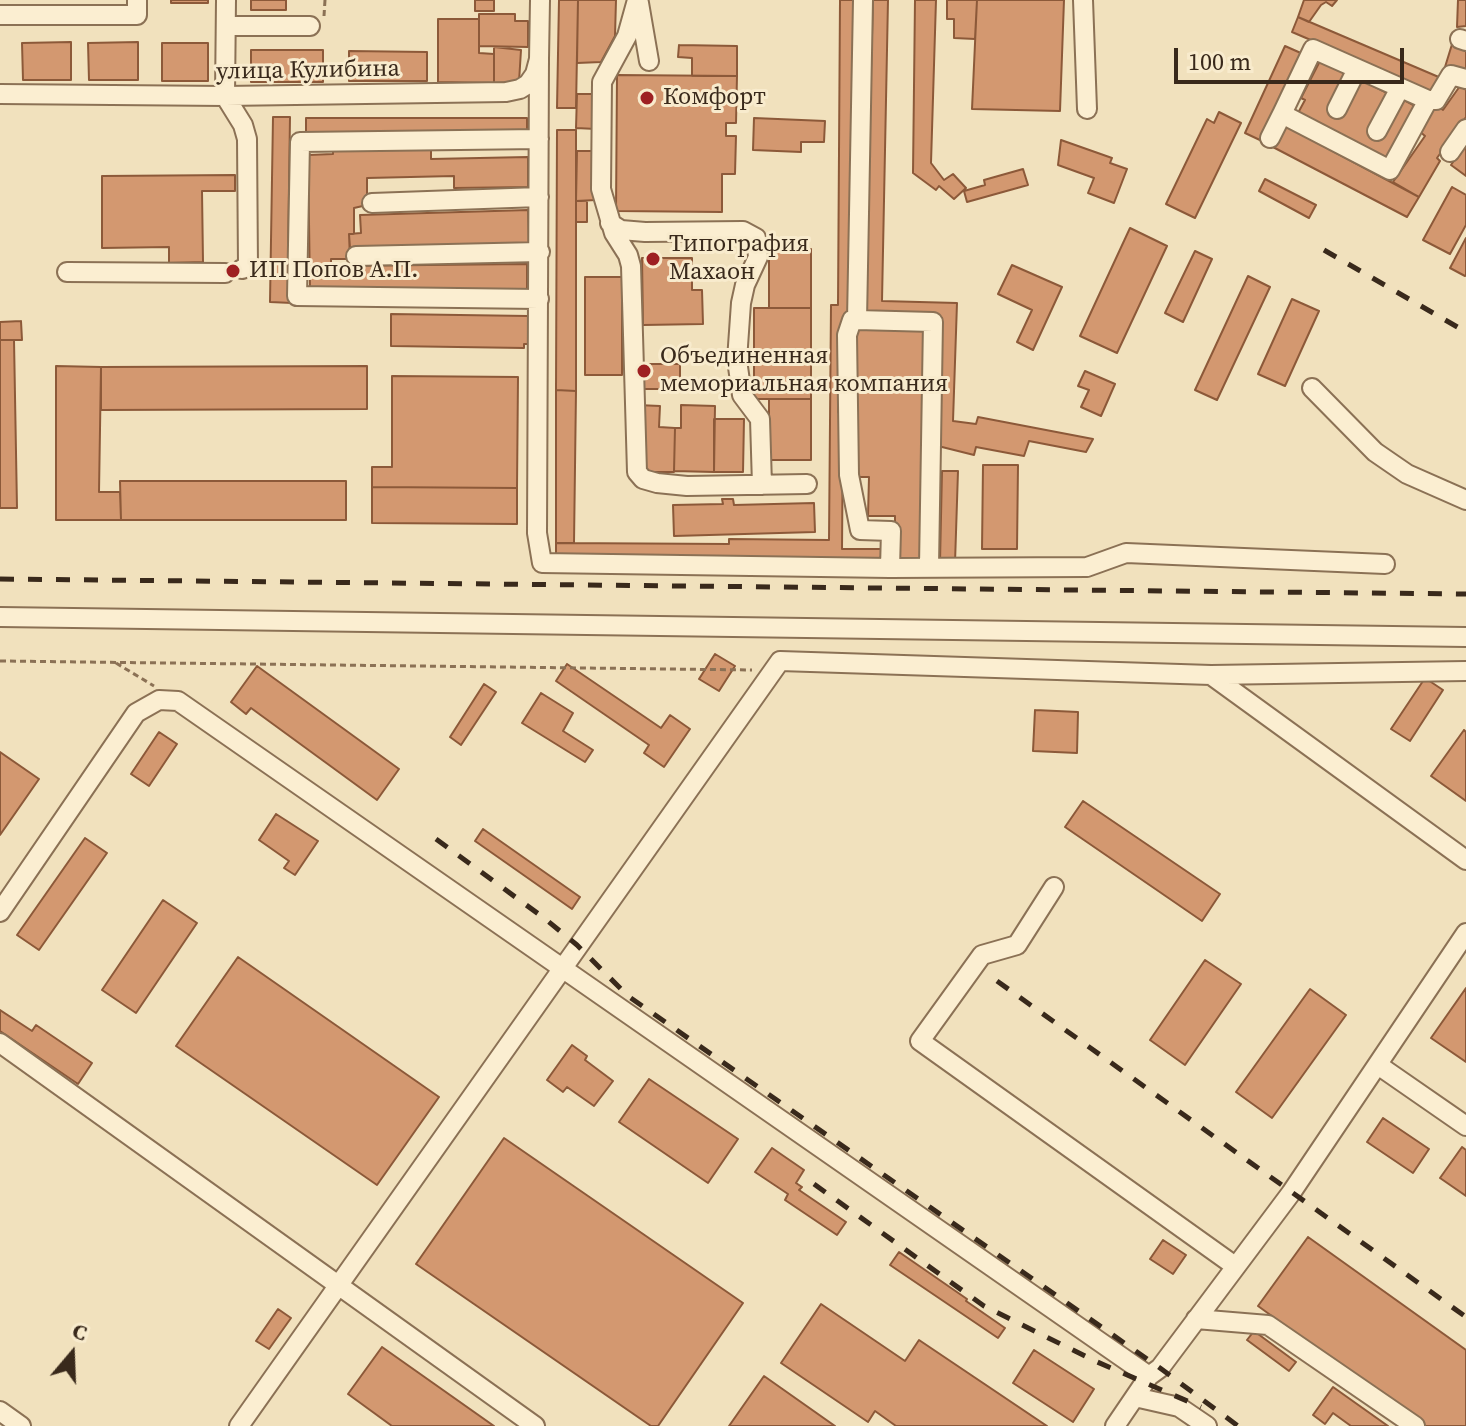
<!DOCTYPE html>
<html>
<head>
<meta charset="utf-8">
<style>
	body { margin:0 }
	#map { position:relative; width:1466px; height:1426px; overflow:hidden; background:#f1e1bd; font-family:"Source Serif 4",serif }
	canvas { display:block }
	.north { position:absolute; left:32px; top:1314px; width:80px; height:80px; -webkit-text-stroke:6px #f8ebcd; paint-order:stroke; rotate:19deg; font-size:22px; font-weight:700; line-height:32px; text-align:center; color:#39291b }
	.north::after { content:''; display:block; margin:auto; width:28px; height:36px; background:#39291b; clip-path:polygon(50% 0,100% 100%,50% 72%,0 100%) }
	.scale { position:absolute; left:1174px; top:48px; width:230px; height:36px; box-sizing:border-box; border:4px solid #39291b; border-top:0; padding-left:10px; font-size:24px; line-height:28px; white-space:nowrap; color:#39291b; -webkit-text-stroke:6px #f8ebcd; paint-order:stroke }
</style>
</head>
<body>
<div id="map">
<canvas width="1466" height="1426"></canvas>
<div class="north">С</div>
<div class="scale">100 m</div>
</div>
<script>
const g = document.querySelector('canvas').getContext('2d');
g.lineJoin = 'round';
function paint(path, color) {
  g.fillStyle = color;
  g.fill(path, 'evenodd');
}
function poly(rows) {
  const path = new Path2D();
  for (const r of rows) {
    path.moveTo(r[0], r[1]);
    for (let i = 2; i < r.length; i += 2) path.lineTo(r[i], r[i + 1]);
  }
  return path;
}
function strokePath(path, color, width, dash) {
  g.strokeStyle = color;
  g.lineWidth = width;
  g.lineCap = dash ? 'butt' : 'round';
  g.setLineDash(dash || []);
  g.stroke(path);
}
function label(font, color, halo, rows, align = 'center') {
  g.font = font + ' "Source Serif 4",serif';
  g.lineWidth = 6;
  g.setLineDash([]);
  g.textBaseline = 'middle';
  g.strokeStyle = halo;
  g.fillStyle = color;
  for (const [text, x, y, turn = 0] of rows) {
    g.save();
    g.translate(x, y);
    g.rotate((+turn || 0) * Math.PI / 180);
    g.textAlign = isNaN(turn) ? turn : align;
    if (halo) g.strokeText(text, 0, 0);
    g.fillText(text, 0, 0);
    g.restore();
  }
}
const building = poly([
	[171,0,208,0,208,3,171,3,171,0],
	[251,0,286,0,286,10,251,10,251,0],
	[475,0,494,0,494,11,475,11,475,0],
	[559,0,578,0,576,108,557,108,559,0],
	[578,0,616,0,615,36,601,62,577,63,578,0],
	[840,0,857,0,850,317,841,326,838,412,843,419,842,549,881,549,881,560,556,558,556,543,729,544,729,539,829,540,831,305,838,305,840,0],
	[873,0,888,0,882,301,957,303,953,421,976,424,978,417,1093,439,1086,452,1029,441,1024,456,976,447,974,455,938,446,942,318,864,315,873,0],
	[915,0,936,0,931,163,944,180,953,174,966,188,954,199,939,186,936,190,913,173,915,0],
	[947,0,977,0,975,39,954,38,954,19,947,19,947,0],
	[977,0,1064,0,1060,111,972,109,977,0],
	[1304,0,1337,0,1332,6,1326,2,1321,5,1309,22,1298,17,1304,0],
	[1458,0,1466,0,1466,26,1457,27,1458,0],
	[479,14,515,14,515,21,528,21,528,47,479,46,479,14],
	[1298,17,1441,78,1435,93,1292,32,1298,17],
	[438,19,479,19,479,53,494,54,494,83,438,82,438,19],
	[1453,41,1466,45,1466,74,1445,67,1453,41],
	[71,42,71,80,23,80,22,43,71,42],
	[138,42,138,80,89,80,88,43,138,42],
	[162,43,208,43,208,81,162,81,162,43],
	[679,45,737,46,737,76,692,76,692,58,678,57,679,45],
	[1285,46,1303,54,1262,141,1245,133,1285,46],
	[494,47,521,50,519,82,494,83,494,47],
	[251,50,323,50,323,82,251,82,251,50],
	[349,51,427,52,427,81,349,81,349,51],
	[1321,59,1389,94,1368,132,1381,139,1402,99,1417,107,1388,161,1298,113,1305,100,1301,98,1321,59],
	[617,75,737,76,736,123,726,123,726,136,736,136,735,174,722,174,722,212,616,211,617,75],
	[1460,86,1466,90,1466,117,1437,158,1440,161,1419,197,1393,182,1425,136,1418,130,1434,104,1443,110,1460,86],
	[577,94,597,94,596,129,576,128,577,94],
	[1219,112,1241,123,1195,218,1166,204,1207,119,1214,123,1219,112],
	[273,117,290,117,288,256,292,303,270,302,273,117],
	[306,118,527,118,527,134,306,134,306,118],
	[754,118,825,121,824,142,801,142,801,152,753,150,754,118],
	[1282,124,1419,197,1407,217,1271,146,1282,124],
	[557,130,576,130,576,391,556,390,557,130],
	[1061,140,1112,158,1110,163,1127,169,1114,203,1088,193,1094,178,1058,165,1061,140],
	[1466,143,1466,176,1451,165,1466,143],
	[431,149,431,159,528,157,528,187,454,188,454,176,367,178,367,205,354,208,354,234,349,234,350,259,331,259,331,266,527,264,527,291,310,289,308,155,333,154,333,150,431,149],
	[577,151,596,151,596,200,576,201,577,151],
	[1023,169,1028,185,967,202,964,191,985,185,984,180,1023,169],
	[235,175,235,191,202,191,203,262,169,263,169,247,102,248,102,176,235,175],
	[1265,179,1316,205,1309,218,1259,191,1265,179],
	[1452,187,1466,195,1466,225,1450,254,1423,240,1452,187],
	[576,201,587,201,587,222,576,222,576,201],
	[528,210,529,243,350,248,349,234,361,233,360,215,528,210],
	[1130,228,1167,246,1117,353,1080,336,1130,228],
	[1466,238,1466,275,1465,276,1450,268,1466,238],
	[769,249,811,249,811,308,769,308,769,249],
	[1195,251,1212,259,1183,322,1165,313,1195,251],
	[642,258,692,258,692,290,702,290,703,324,643,325,642,258],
	[1012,265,1062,287,1033,350,1017,342,1032,310,998,294,1012,265],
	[1248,276,1270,287,1217,400,1195,390,1248,276],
	[585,277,622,277,622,375,585,375,585,277],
	[1292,299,1319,311,1285,386,1258,374,1292,299],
	[754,308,811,308,811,354,754,354,754,308],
	[391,314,528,316,528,329,532,329,532,344,524,344,524,348,391,346,391,314],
	[21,321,22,340,0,340,0,322,21,321],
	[854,324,928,325,926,562,895,562,895,516,868,516,869,477,853,477,854,324],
	[0,340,14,340,17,508,0,508,0,340],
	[754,354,811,354,811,399,754,399,754,354],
	[643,364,680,364,680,389,643,389,643,364],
	[56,366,101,367,99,492,120,492,121,520,56,520,56,366],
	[367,366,367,409,101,410,101,367,367,366],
	[1085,371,1115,384,1101,416,1081,407,1089,390,1078,386,1085,371],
	[392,376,518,377,517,488,372,487,372,467,392,467,392,376],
	[556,390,576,391,574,543,556,543,556,390],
	[769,399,811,399,811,460,769,460,769,399],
	[637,405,660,406,659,427,675,428,674,472,646,472,637,405],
	[681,405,715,406,714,472,674,471,675,428,681,428,681,405],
	[714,419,744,419,743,472,714,472,714,419],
	[983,465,1018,465,1017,549,982,549,983,465],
	[942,471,958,471,955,563,940,562,942,471],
	[120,481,346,481,346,520,121,520,120,481],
	[372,487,517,488,517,524,372,523,372,487],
	[722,499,733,499,734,505,814,503,815,532,674,536,673,505,723,504,722,499],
	[715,654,735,666,719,691,699,679,715,654],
	[567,664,661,728,670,715,690,729,664,767,644,753,649,745,556,681,567,664],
	[257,666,399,769,377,800,251,708,246,714,231,702,257,666],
	[1425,678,1443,690,1410,741,1391,729,1425,678],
	[484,684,496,692,461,745,450,737,484,684],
	[541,693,573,713,563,731,593,750,585,762,522,723,541,693],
	[1035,710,1078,712,1077,753,1033,751,1035,710],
	[1464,730,1466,732,1466,801,1431,776,1464,730],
	[159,732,177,744,149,786,131,774,159,732],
	[0,752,39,779,0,835,0,752],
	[1083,801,1220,894,1202,921,1065,827,1083,801],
	[276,814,318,841,295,875,284,868,289,861,259,840,276,814],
	[483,829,580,897,572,909,475,841,483,829],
	[85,838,107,853,39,950,17,935,85,838],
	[163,900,197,923,136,1013,102,990,163,900],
	[238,957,439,1097,377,1185,176,1046,238,957],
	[1205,960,1241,984,1185,1065,1150,1040,1205,960],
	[1466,988,1466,1062,1431,1038,1466,988],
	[1310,989,1346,1015,1272,1118,1236,1092,1310,989],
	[0,1010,32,1031,36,1025,92,1063,78,1084,0,1031,0,1010],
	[572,1045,587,1056,585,1060,613,1081,594,1106,567,1087,563,1092,547,1080,572,1045],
	[649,1079,738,1139,708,1183,619,1122,649,1079],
	[1383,1118,1429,1149,1413,1173,1367,1142,1383,1118],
	[504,1138,743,1303,658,1426,651,1426,416,1264,504,1138],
	[1462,1147,1466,1150,1466,1196,1440,1178,1462,1147],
	[772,1148,804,1170,796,1183,802,1187,799,1190,846,1222,837,1235,785,1200,788,1194,755,1172,772,1148],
	[1308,1237,1466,1350,1466,1426,1424,1426,1258,1306,1308,1237],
	[1163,1240,1186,1255,1173,1274,1150,1259,1163,1240],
	[899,1252,967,1299,966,1301,1005,1328,998,1338,890,1265,899,1252],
	[821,1304,905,1361,919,1340,1047,1426,896,1426,875,1411,868,1422,781,1363,821,1304],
	[278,1309,291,1318,269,1349,256,1341,278,1309],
	[1254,1331,1296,1362,1289,1371,1247,1340,1254,1331],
	[382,1347,494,1426,392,1426,348,1394,382,1347],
	[1034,1350,1094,1389,1073,1422,1013,1383,1034,1350],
	[764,1376,835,1426,729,1426,764,1376],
	[1333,1387,1388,1426,1351,1426,1333,1413,1325,1424,1313,1415,1333,1387]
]);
paint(building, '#d39870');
strokePath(building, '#8c5939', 2);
const minor = poly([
	[226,0,225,96,243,125,247,139,248,267,242,269],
	[637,0,627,36,602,82,601,189,614,233,628,255,631,266,637,472,643,479,657,483,687,486,807,484],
	[863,0,857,320,852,320,847,335,849,475,860,530,891,531,890,568],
	[1083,0,1087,109],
	[639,3,649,61],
	[0,15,137,15,137,0],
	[226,26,310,26],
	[1460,39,1466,41],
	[539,59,537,533,542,563,890,568,1087,567,1126,553,1385,564],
	[0,94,225,96,506,92,520,89,528,84,535,74,539,59,540,0],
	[1337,109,1357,69],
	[1282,114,1313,49,1428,100],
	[1377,131,1400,88],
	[1270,138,1282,114,1390,170,1428,100,1436,100,1451,75,1466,79],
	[539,139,300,142,297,296,539,299],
	[1450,152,1466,129],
	[372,203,539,197],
	[610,223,621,230,645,232,743,231,756,238,758,257,745,285,741,303,737,360,742,395,760,419,762,485],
	[356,256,540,252],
	[67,272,225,273],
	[857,320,933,322,929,566],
	[1312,388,1375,452,1407,474,1466,500],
	[0,617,1466,637],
	[1211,675,1466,671],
	[1054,887,1017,945,982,955,920,1041,1235,1266],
	[0,912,136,713,159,700,178,701,1149,1376],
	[0,1043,535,1426],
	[1378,1065,1466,1126],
	[1196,1319,1268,1325,1415,1426],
	[1135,1397,1179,1407,1207,1426],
	[0,1411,21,1426],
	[239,1426,780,661,1211,675,1466,860],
	[1115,1426,1149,1376,1160,1368,1291,1193,1466,933]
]);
strokePath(minor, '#8b7155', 22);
strokePath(poly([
	[324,16,325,0],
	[0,661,752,670],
	[116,663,154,686]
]), '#8b7155', 3, [6, 4]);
strokePath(minor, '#fbeed1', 18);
strokePath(poly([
	[1324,250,1466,332],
	[0,579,1466,594],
	[436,839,544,918,577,945,628,996,1160,1368,1238,1426],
	[997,981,1466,1317],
	[814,1184,984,1306,1095,1361,1201,1407]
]), '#39291b', 5, [14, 14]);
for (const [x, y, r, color] of [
	[647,98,8,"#9e2022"],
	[653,259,8,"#9e2022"],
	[233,271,8,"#9e2022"],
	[644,371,8,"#9e2022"]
]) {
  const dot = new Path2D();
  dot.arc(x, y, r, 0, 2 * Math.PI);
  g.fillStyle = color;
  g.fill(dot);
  strokePath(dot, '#f8ebcd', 3);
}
label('24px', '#39291b', '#f8ebcd', [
	["улица Кулибина",308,71,-1]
]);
label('24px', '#39291b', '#f8ebcd', [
	["Комфорт",663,98],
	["Типография",669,245],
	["Махаон",669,273],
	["ИП Попов А.П.",249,271],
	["Объединенная",660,357],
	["мемориальная компания",660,385]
], 'left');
</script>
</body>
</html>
